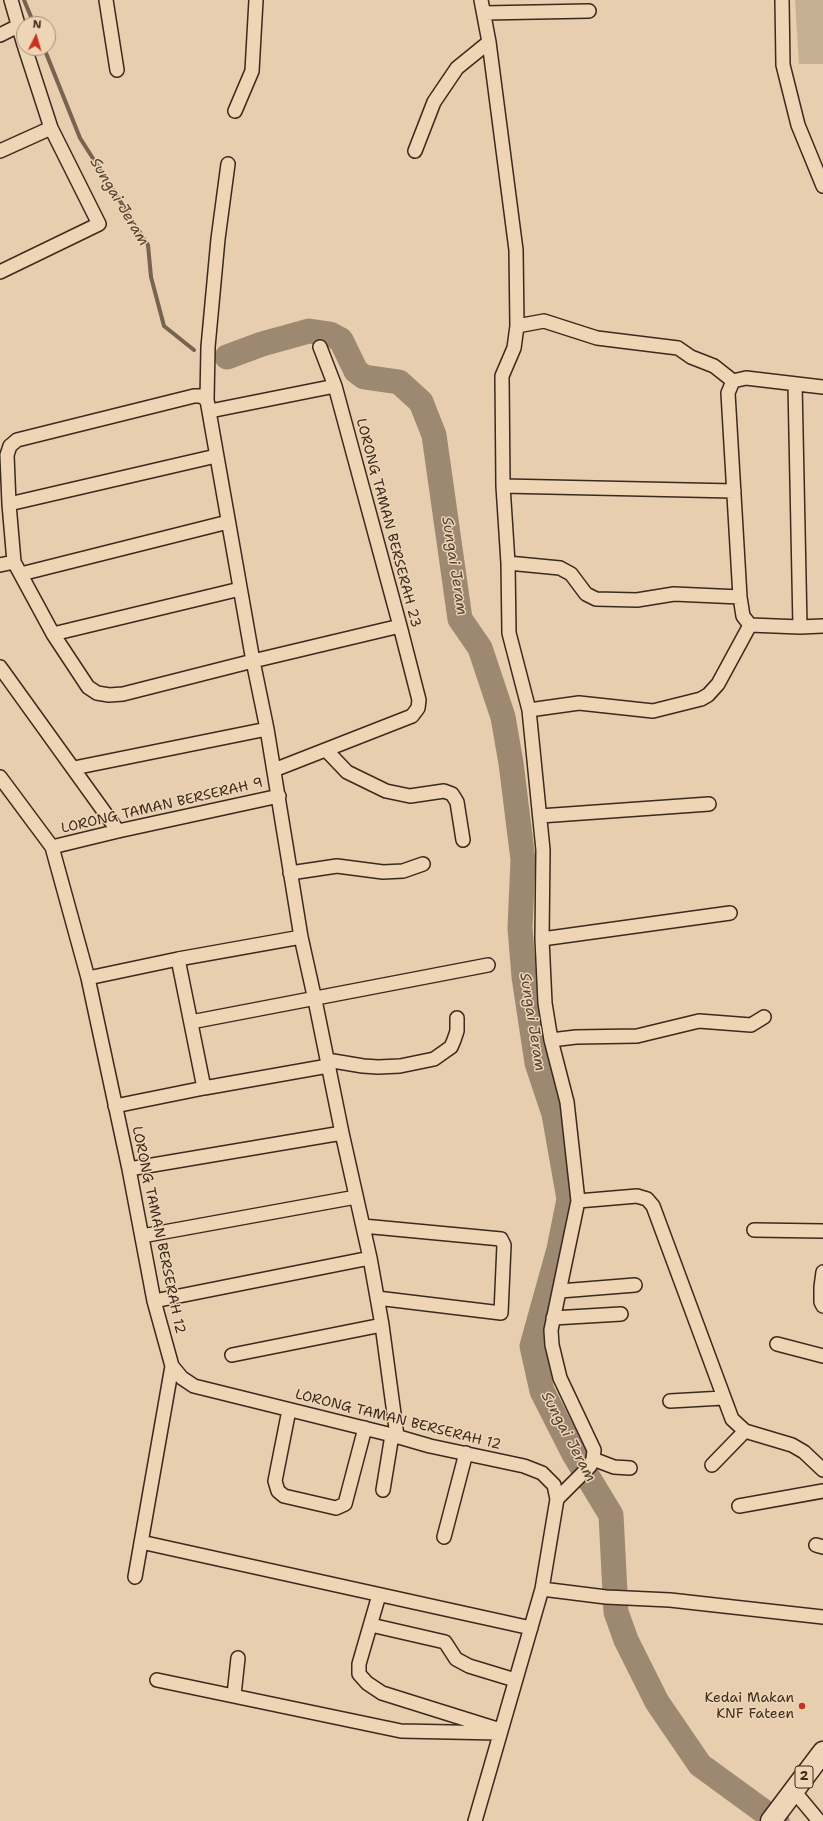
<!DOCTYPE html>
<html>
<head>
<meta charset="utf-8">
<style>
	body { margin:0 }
	#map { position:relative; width:823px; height:1821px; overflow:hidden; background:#e6ceaf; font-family:"Shantell Sans",sans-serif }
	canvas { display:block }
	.north { position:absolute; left:16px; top:16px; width:40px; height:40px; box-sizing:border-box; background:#edd5b5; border:1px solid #a69179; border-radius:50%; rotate:5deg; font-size:11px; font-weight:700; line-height:16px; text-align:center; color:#3b2a1e }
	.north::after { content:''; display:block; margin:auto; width:14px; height:18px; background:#c8321e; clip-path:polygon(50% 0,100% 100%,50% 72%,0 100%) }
</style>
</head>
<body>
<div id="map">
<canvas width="823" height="1821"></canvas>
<div class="north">N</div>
</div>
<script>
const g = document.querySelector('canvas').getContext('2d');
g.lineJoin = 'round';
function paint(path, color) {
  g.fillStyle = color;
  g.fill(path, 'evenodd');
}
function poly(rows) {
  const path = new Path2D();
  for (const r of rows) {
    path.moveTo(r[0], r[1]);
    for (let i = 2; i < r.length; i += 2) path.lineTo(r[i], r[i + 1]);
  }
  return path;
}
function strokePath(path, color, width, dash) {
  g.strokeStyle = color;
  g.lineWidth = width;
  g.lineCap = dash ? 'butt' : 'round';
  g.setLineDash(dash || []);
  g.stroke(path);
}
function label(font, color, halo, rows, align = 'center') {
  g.font = font + ' "Shantell Sans",sans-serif';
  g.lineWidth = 3;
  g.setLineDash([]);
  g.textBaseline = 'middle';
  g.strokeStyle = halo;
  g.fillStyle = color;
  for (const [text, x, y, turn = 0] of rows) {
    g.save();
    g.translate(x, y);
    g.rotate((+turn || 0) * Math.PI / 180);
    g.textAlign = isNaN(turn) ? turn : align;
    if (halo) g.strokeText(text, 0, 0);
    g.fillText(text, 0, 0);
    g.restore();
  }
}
paint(poly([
	[795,0,823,0,823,64,799,64]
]), '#c6b094');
strokePath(poly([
	[24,0,34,24],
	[44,48,80,138,148,245,151,277,164,326,194,350]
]), '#766350', 4);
strokePath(poly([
	[227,357,262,344,309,331,330,334,341,340,356,371,364,377,399,382,421,402,434,435,460,619,480,648,503,717,511,763,523,860,520,928,524,977,537,1063,554,1114,569,1199,559,1249,532,1346,542,1391,574,1454,611,1515,616,1612,626,1640,657,1702,700,1765,777,1821]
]), '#9d8972', 25);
const minor = poly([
	[11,0,24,45],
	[106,0,117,70],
	[782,0,783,65,798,125,823,186],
	[484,13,589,11],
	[0,35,18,26],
	[25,48,51,128],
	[235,111,252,71,256,0],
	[0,151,51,128,99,224,0,272],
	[415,151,434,102,457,68,489,42],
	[517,326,544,321,597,338,678,348,691,357,714,366,733,381],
	[733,381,728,393,740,597,743,616,750,625,800,627,823,626],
	[733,381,746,378,823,387],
	[795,384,800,627],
	[207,400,208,347,218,239,228,164],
	[210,411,335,386],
	[503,486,734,491],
	[9,504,216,456],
	[508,563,560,568,571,574,586,594,596,599,637,600,674,594,740,597],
	[0,565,14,562],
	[21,574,228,522],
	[53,634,240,589],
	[0,667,118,831],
	[529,710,579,703,653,711,701,699,708,695,718,684,750,625],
	[326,750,347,772,386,791,410,796,444,791,452,794,457,802,463,840],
	[74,768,267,729],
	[274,770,412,716,418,708,419,700,400,626,335,386,320,347],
	[0,777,52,847,88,978,129,1169,154,1301,172,1366,182,1378,194,1386,392,1435,430,1446,524,1466,542,1473,554,1485,557,1499],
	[540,816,709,804],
	[52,847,118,831,279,796],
	[290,873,337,866,383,872,403,871,423,864],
	[542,939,730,913],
	[178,959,204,1088],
	[88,978,178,959,301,937],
	[191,1022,488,965],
	[551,1040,576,1037,637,1036,699,1021,751,1025,764,1017],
	[327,1060,363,1066,378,1067,400,1066,434,1059,451,1047,454,1040,457,1031,457,1018],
	[115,1106,204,1088,328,1066],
	[129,1169,342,1133],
	[578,1201,637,1196,647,1199,653,1206,732,1419,745,1431,792,1445,804,1452,823,1470],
	[363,1226,501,1239,504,1245,501,1313,377,1298],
	[754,1230,823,1231],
	[142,1236,356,1197],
	[823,1272,821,1287,821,1302,823,1306],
	[560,1291,635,1285],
	[154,1301,370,1258],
	[553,1318,621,1314],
	[777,1344,823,1356],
	[232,1355,382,1325],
	[670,1401,723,1398],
	[289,1410,275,1481,278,1491,284,1496,336,1508,345,1504,365,1428],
	[397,1436,382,1325,370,1258,342,1133,315,1000,301,937,267,729,253,661,207,400,201,396,194,396,17,440,10,446,7,455,9,504,14,562,53,634,88,687,97,693,109,695,123,694,253,661,400,626],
	[593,1459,614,1467,630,1468],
	[712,1465,745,1431],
	[383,1490,392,1435],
	[739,1506,823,1491],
	[444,1537,466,1453],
	[141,1542,531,1628],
	[816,1545,823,1547],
	[135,1577,172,1366],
	[542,1589,606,1597,670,1600,823,1617],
	[379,1595,359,1664,359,1674,367,1683,382,1693,497,1729],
	[371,1625,445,1642,456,1659,469,1666,515,1680],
	[157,1680,401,1731,499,1733],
	[234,1695,238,1658],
	[794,1791,819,1821],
	[475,1821,542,1589,557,1499,590,1466,593,1459,594,1450,560,1378,552,1345,551,1330,578,1201,567,1102,551,1040,545,1003,542,939,543,850,529,710,509,633,508,563,503,486,502,376,514,348,517,326,516,250,489,42,481,0]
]);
const highway = poly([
	[771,1821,823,1752]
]);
strokePath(minor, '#3b2a1e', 16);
strokePath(highway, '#3b2a1e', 23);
strokePath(minor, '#edd5b5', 13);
strokePath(highway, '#edd5b5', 20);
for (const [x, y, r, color] of [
	[802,1706,4,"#c8321e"]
]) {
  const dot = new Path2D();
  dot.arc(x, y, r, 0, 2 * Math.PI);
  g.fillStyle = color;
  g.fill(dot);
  strokePath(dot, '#edd5b5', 1.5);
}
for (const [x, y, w] of [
	[804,1777,18]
]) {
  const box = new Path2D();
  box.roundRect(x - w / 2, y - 11, w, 22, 3);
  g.fillStyle = '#edd5b5';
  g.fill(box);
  strokePath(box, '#3b2a1e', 1);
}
label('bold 13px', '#3b2a1e', null, [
	["2",804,1777]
]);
label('14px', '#3b2a1e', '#edd5b5', [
	["LORONG TAMAN BERSERAH 23",388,523,75],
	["LORONG TAMAN BERSERAH 9",162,806,-13],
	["LORONG TAMAN BERSERAH 12",158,1230,78],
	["LORONG TAMAN BERSERAH 12",398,1420,14]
]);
label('14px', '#3b2a1e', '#edd5b5', [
	["Kedai Makan",794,1698],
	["KNF Fateen",794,1714]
], 'right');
label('italic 15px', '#544233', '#edd5b5', [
	["Sungai Jeram",119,202,59],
	["Sungai Jeram",454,566,81],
	["Sungai Jeram",532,1022,81],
	["Sungai Jeram",568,1437,62]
]);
</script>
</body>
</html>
